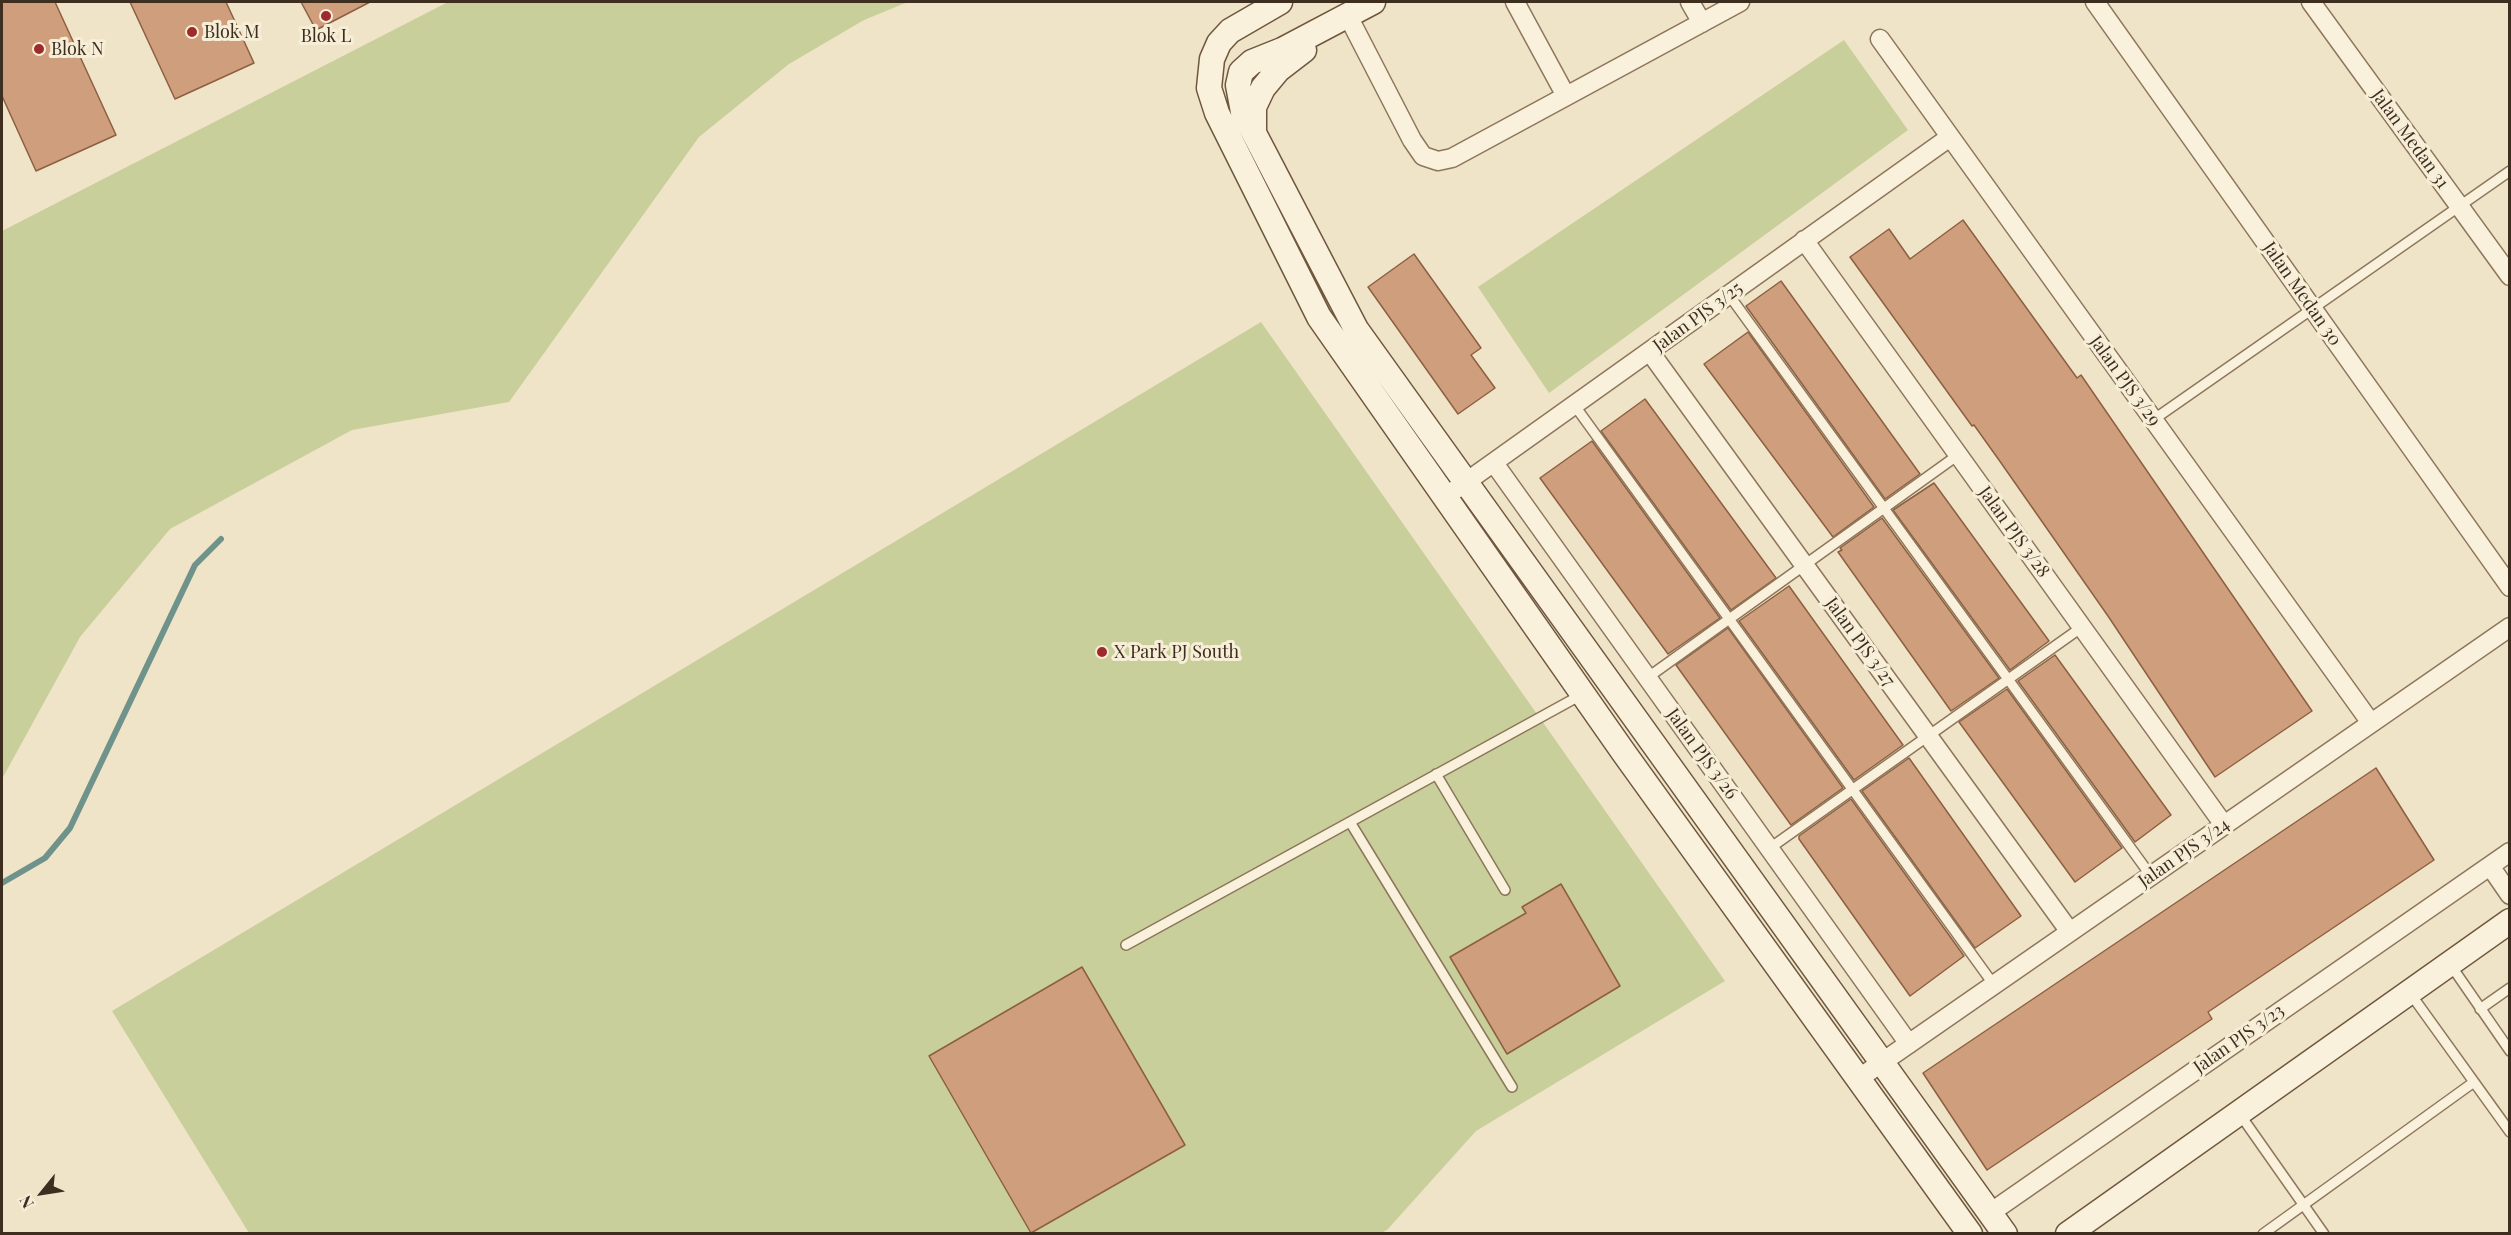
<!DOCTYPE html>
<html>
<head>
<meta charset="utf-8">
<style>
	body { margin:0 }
	#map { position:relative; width:2511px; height:1235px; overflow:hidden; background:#f0e4c8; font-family:"Playfair Display",serif }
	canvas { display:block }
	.frame { position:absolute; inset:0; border:3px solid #3d2e20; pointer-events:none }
	.north { position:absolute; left:12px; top:1163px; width:60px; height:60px; -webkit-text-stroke:4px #f7eed8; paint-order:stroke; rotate:240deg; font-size:16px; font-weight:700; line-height:24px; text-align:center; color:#3d2e20 }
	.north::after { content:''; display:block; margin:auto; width:21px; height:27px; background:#3d2e20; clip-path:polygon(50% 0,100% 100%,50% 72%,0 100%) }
</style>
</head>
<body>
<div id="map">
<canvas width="2511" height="1235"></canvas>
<div class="frame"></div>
<div class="north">N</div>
</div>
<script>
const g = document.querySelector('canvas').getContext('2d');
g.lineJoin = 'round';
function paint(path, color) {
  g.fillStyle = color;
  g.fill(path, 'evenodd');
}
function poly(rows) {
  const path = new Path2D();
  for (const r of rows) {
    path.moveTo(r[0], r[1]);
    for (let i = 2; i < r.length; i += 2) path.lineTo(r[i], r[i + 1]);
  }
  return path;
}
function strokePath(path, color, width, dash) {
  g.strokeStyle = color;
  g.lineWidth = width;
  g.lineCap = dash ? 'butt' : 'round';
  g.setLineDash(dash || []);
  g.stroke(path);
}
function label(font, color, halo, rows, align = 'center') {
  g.font = font + ' "Playfair Display",serif';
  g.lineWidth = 6;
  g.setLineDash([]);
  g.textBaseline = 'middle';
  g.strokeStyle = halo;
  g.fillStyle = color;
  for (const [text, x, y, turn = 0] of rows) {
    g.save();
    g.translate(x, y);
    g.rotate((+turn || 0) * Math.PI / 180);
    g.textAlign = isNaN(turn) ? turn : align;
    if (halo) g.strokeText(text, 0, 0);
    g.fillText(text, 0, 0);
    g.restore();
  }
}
paint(poly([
	[448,2,908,2,864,20,789,64,699,137,509,402,352,430,170,529,80,637,2,779,2,231],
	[1844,40,1908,130,1549,393,1478,287],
	[1261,322,1725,981,1476,1131,1387,1230,1379,1234,249,1233,112,1011]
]), '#c9cf9b');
strokePath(poly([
	[2,883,45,858,70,828,195,565,221,539]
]), '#6f938a', 6);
const building = poly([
	[2,2,55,2,116,135,36,171,2,96,2,2],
	[130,2,226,2,254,63,175,99,130,2],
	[301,2,370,2,316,30,301,2],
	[1963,220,2077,378,2081,375,2312,711,2215,777,2108,616,1999,460,1974,425,1972,426,1850,257,1889,229,1910,259,1963,220],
	[1414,254,1481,348,1471,355,1495,388,1458,414,1368,287,1414,254],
	[1781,281,1920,474,1885,499,1746,306,1781,281],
	[1748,332,1874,507,1833,537,1704,364,1748,332],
	[1645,399,1776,578,1731,610,1601,431,1645,399],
	[1592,441,1720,618,1668,654,1540,478,1592,441],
	[1934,483,2049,641,2010,670,1893,510,1934,483],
	[1882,518,1999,678,1951,711,1838,552,1842,550,1840,548,1882,518],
	[1789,586,1903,745,1854,780,1739,621,1789,586],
	[1728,628,1843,788,1791,825,1676,665,1728,628],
	[2055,655,2171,815,2135,842,2018,681,2055,655],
	[2007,689,2122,848,2075,882,1959,722,2007,689],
	[1909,758,2021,916,1975,948,1862,791,1909,758],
	[2376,768,2434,860,2208,1012,2212,1019,1987,1170,1923,1073,2376,768],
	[1851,799,1964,956,1910,996,1799,839,1799,836,1851,799],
	[1561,884,1620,986,1507,1054,1450,957,1526,913,1522,907,1561,884],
	[1082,967,1185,1145,1031,1233,929,1056,1082,967]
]);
paint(building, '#cf9f7d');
strokePath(building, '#8d5f41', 1.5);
const lane = poly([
	[1729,295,2151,876],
	[1575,406,1994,985],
	[2153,420,2510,171],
	[1647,678,1958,455],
	[1436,774,1505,890],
	[1350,822,1512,1087],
	[1770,848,2082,627],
	[1126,945,1581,695],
	[2450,964,2510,1051],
	[2410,993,2510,1132],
	[2480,1009,2510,988],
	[2239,1113,2324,1234],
	[2263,1234,2474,1082]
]);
const street = poly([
	[1515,2,1566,96],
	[1690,2,1702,23],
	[2095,2,2510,587],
	[2311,2,2510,276],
	[1348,16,1412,140,1423,156,1438,161,1452,158,1740,2],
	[1880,39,2371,723],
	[1804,240,2224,825],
	[1650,352,2070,932],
	[1494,463,1909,1044],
	[1445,497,1950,137],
	[2490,866,2510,895],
	[1858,1079,2510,627],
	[1990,1213,2510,852]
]);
const secondary = poly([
	[1280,2,1230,31,1219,43,1212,59,1209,88,1217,113,1319,317,1624,753,1970,1234],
	[1373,2,1282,50,1252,62,1241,72,1238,85,1243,112,1356,329,2005,1234],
	[1254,133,1254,107,1263,88,1278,70,1304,50],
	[2068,1234,2510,921]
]);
strokePath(lane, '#8d765c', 12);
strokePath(street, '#8d765c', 21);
strokePath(secondary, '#6f573f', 27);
strokePath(lane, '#faf1dc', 9);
strokePath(street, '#faf1dc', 18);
strokePath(secondary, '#faf1dc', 24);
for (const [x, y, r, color] of [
	[326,16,6,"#9e2a2b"],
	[192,32,6,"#9e2a2b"],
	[39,49,6,"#9e2a2b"],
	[1102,652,6,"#9e2a2b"]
]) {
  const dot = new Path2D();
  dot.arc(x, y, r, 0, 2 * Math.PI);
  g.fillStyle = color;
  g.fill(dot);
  strokePath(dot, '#f7eed8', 2);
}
label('18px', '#3d2e20', '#f7eed8', [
	["Blok M",204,32],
	["Blok L",326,36,"center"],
	["Blok N",51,49],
	["X Park PJ South",1114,652]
], 'left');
label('18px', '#3d2e20', '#f7eed8', [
	["Jalan Medan 31",2410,139,54],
	["Jalan Medan 30",2302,294,55],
	["Jalan PJS 3/25",1698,317,-36],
	["Jalan PJS 3/29",2125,381,54],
	["Jalan PJS 3/28",2014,532,54],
	["Jalan PJS 3/27",1860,642,54],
	["Jalan PJS 3/26",1702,754,54],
	["Jalan PJS 3/24",2184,853,-35],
	["Jalan PJS 3/23",2239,1039,-35]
]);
</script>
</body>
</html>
